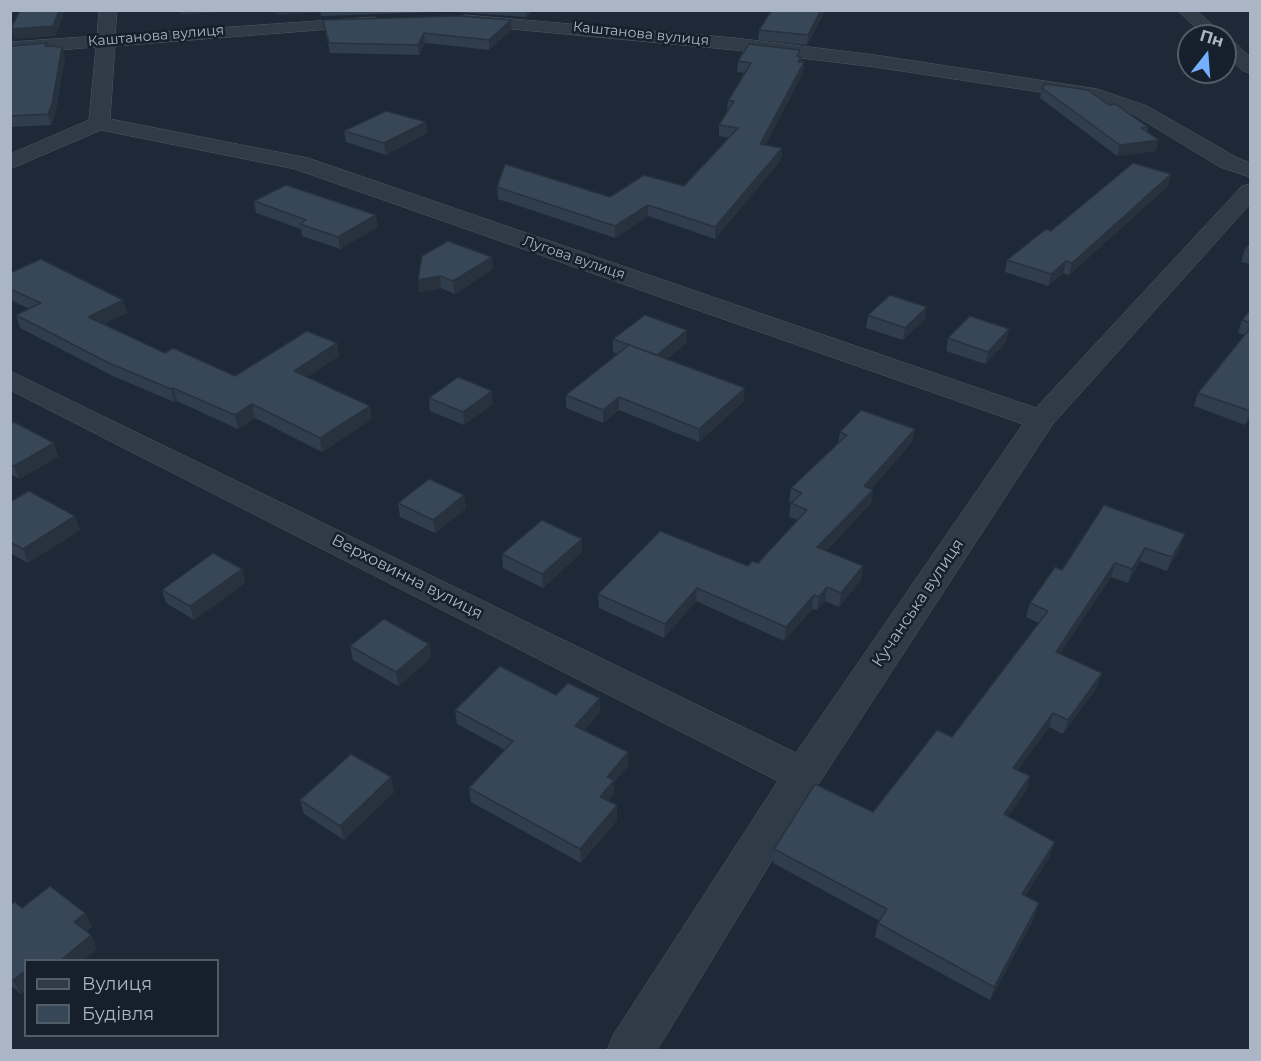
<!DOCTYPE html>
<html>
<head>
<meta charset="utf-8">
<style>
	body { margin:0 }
	#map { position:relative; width:1261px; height:1061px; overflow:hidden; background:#1d2937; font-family:Montserrat,sans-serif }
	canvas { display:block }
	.frame { position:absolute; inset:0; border:12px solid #aab5c5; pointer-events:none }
	.legend { position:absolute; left:24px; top:959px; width:195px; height:78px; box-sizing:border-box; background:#16202c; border:2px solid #515c69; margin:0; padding:8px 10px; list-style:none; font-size:18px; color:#aab5c5 }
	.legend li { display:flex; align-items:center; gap:12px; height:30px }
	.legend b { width:30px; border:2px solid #515c69 }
	.north { position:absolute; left:1177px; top:24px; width:60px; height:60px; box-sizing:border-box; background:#16202c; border:2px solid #515c69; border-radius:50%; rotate:17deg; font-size:16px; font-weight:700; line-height:24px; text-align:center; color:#aab5c5 }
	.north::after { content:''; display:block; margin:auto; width:21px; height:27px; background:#75afff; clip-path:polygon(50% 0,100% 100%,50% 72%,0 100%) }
</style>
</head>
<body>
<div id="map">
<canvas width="1261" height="1061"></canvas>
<div class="frame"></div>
<ul class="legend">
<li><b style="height:8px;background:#303b48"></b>Вулиця</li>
<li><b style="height:16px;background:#384758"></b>Будівля</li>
</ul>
<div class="north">Пн</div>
</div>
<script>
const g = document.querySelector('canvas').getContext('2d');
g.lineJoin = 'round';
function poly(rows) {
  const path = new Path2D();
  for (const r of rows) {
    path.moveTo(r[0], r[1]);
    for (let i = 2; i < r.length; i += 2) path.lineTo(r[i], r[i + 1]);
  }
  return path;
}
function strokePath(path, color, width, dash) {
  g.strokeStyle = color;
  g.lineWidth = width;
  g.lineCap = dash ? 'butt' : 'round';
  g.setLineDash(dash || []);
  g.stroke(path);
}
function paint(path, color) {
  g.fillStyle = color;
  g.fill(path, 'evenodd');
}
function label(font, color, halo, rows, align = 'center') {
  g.font = font + ' Montserrat,sans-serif';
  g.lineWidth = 5;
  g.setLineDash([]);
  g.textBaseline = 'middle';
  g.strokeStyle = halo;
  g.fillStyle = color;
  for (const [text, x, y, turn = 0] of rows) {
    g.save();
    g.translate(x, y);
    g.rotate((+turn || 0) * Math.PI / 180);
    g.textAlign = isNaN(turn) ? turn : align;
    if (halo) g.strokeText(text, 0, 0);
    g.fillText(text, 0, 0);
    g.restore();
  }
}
const street = poly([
	[99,10,117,10,115,35,375,17,378,21,369,26,115,46,110,119,308,158,1036,408,1242,186,1250,184,1250,204,1052,425,817,786,657,1050,607,1050,614,1034,778,781,10,390,10,371,796,753,1023,424,295,169,101,130,10,169,10,154,89,120,96,47,10,54,10,42,97,36,99,10],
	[1177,10,1196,10,1225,36,1205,36,1177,10],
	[465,15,735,38,875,55,1097,89,1147,106,1236,157,1250,163,1250,177,1220,167,1133,114,1093,100,875,67,735,50,459,24,456,20,465,15],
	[1225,38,1232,40,1250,57,1250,73,1243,71,1225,54,1225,38]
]);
strokePath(street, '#4e5866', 1);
paint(street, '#303b48');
paint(poly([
	[275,10,434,10,434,12,321,16,320,12,276,15],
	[456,10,533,10,526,17,456,12],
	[825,11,807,45,758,40,759,30],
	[323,20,511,30,489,50,425,43,419,55,330,53],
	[10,46,47,46,65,57,55,115,51,125,10,127],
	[801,57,801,62,804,62,803,73,765,145,782,148,781,160,715,239,648,216,615,238,498,199,497,187,610,197,684,186,729,138,719,136,719,125,727,111,728,101,745,73,737,72,738,61],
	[1042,88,1109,105,1148,127,1147,132,1156,151,1117,156,1040,98],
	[426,122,427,133,386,155,346,142,344,131],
	[1168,186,1069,275,1063,273,1048,286,1005,272,1007,260,1051,231],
	[254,201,378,227,340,249,302,236,301,229,256,213],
	[1251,243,1251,264,1241,262,1245,249],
	[422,256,493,269,455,294,441,288,419,292],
	[10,273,123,300,127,313,103,324,165,353,235,376,337,343,339,356,307,377,372,419,322,452,255,418,238,429,177,401,174,402,113,376,20,328,16,315,30,309,10,300],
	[1251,309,1251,417,1245,425,1194,406,1198,393,1245,335,1238,333,1242,320],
	[868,315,925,319,903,340,866,328],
	[948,338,1006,342,985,364,946,351],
	[613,339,687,342,667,359,744,401,699,442,619,410,603,423,566,408,566,395,618,354,613,352],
	[429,398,493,404,464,425,430,411],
	[10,424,54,443,58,457,19,479,10,474],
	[840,432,912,442,871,489,873,490,871,503,826,551,863,566,861,580,839,607,825,601,817,610,812,609,784,641,696,601,664,638,599,608,598,594,748,566,758,563,798,520,789,517,791,502,789,502,791,488,838,443],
	[10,502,75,516,80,530,28,563,10,553],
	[398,503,466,508,435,533,400,517],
	[1104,505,1180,548,1167,571,1140,561,1128,583,1111,577,1060,653,1097,687,1063,734,1049,727,1018,770,1030,776,1026,791,1008,816,1050,856,1025,896,1035,917,990,1000,875,937,878,923,880,921,773,863,774,849,873,812,952,737,1039,623,1026,617,1030,603,1062,570],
	[582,552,543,588,503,568,502,554],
	[242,569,245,583,194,620,166,603,162,590],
	[429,644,431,658,398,686,353,660,350,646],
	[556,695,600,712,584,730,628,766,614,782,614,794,608,801,617,805,617,820,581,863,471,802,469,788,505,750,457,724,455,710],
	[394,792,344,840,304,814,300,800],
	[10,905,22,908,85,913,92,927,86,932,91,935,97,949,26,960,26,990,21,994,10,985]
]), '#303d4c');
paint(poly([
	[59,10,65,10,56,36,14,39,11,29],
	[180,10,244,10,181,15],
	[275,10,320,10,320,12,276,15],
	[526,10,533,10,526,17],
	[821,10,825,10,807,45,808,35],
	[511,20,511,30,489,50,489,40],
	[424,33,425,43,419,55,418,45],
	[62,47,65,57,55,115,51,125,48,114],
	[804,62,803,73,760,156,760,144],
	[426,122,427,133,386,155,384,143],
	[1159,140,1156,151,1117,156,1120,145],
	[782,148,781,160,715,239,715,227],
	[1171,174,1168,186,1069,275,1072,263],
	[648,205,648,216,615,238,615,226],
	[376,215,378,227,340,249,338,237],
	[492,257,493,269,455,294,453,281],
	[1066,261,1063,273,1048,286,1051,274],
	[440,276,441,288,419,292,418,280],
	[123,300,127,313,92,330,88,317],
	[927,307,925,319,903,340,905,328],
	[1009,329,1006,342,985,364,988,352],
	[687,330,687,342,657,367,657,355],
	[337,343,339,356,297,384,294,371],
	[173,388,177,401,174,402,171,389],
	[745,388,744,401,699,442,699,429],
	[492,391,493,404,464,425,463,412],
	[619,397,619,410,603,423,603,410],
	[252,404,255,418,238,429,235,415],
	[370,406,372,419,322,452,320,438],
	[1251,411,1251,417,1245,425],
	[915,429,912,442,862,499,864,486],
	[54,443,58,457,19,479,14,466],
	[873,490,871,503,816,561,817,547],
	[464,495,466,508,435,533,433,520],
	[75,516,80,530,28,563,23,549],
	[1185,534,1180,548,1167,571,1172,557],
	[582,539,582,552,543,588,542,574],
	[1145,548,1140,561,1128,583,1132,569],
	[1115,563,1111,577,1052,666,1056,652],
	[863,566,861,580,839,607,841,593],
	[242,569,245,583,194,620,190,606],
	[827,587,825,601,817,610,819,597],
	[697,588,696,601,664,638,665,624],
	[814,595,812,609,784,641,786,627],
	[429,644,431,658,398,686,396,672],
	[1102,673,1097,687,1063,734,1068,720],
	[600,698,600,712,576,740,575,726],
	[1053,713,1049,727,1009,782,1013,768],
	[628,752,628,766,614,782,614,794,600,811,600,797,607,777],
	[1030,776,1026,791,1000,828,1004,814],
	[391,777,394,792,344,840,340,826],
	[617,805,617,820,581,863,580,849],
	[1055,842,1050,856,1017,908,1022,894],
	[1039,903,1035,917,990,1000,994,987],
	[85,913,92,927,81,936,74,922],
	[91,935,97,949,84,960,61,960],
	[25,971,26,990,21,994,13,980]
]), '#27323e');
const building = poly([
	[20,10,59,10,53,26,11,29,20,10],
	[772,10,821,10,808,35,759,30,772,10],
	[458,16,511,20,489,40,424,33,418,45,329,43,323,20,458,16],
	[47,43,45,46,62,47,52,104,48,114,10,116,10,72,12,70,10,70,10,46,47,43],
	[749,44,800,50,797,56,801,57,798,62,804,62,760,144,782,148,715,227,648,205,615,226,497,187,505,164,610,197,644,175,684,186,738,128,719,125,734,101,728,101,751,63,738,61,749,44],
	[1045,84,1088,90,1109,105,1115,104,1148,127,1141,128,1159,140,1120,145,1042,88,1045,84],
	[386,111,426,122,384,143,344,131,386,111],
	[1133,163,1171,174,1072,263,1066,261,1051,274,1007,260,1046,229,1051,231,1133,163],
	[286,185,376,215,338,237,300,224,306,220,254,201,286,185],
	[448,241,492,257,453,281,440,276,418,280,422,256,448,241],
	[1251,243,1251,251,1245,249,1251,243],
	[41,259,123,300,88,317,165,353,173,348,235,376,307,331,337,343,294,371,370,406,320,438,252,404,235,415,173,388,171,389,109,363,16,315,41,303,10,289,10,273,41,259],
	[890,295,927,307,905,328,868,315,890,295],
	[1251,309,1251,323,1242,320,1251,309],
	[645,315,687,330,657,355,613,339,645,315],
	[970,316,1009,329,988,352,948,338,970,316],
	[1251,327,1250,411,1198,393,1251,327],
	[629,345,745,388,699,429,619,397,603,410,566,395,629,345],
	[458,377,492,391,463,412,429,398,458,377],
	[861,410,915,429,864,486,873,490,817,547,863,566,841,593,827,587,819,597,814,595,786,627,697,588,665,624,598,594,660,531,748,566,752,561,758,563,807,510,791,503,802,493,791,488,847,435,840,432,861,410],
	[14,422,54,443,14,466,10,464,10,424,14,422],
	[429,479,464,495,433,520,398,503,429,479],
	[29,491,75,516,23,549,10,542,10,502,29,491],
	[1104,505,1185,534,1172,557,1145,548,1132,569,1115,563,1056,652,1102,673,1068,720,1053,713,1013,768,1030,776,1004,814,1055,842,1022,894,1039,903,994,987,878,923,887,909,774,849,815,784,873,812,937,730,952,737,1048,611,1030,603,1055,567,1062,570,1104,505],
	[542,520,582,539,542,574,502,554,542,520],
	[213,553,242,569,190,606,162,590,213,553],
	[384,619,429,644,396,672,350,646,384,619],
	[500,666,556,695,568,683,600,698,575,726,628,752,607,777,614,780,600,797,617,805,580,849,469,788,513,741,455,710,500,666],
	[351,754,391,777,340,826,300,800,351,754],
	[50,886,85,913,74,922,91,935,61,960,26,960,26,971,25,971,13,980,10,978,10,905,15,902,22,908,50,886]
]);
paint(building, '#384758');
strokePath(building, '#27323e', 1.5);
label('14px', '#aab5c5', '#16202c', [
	["Каштанова вулиця",641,34,6],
	["Каштанова вулиця",156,36,-5],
	["Лугова вулиця",574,258,19]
]);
label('16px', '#aab5c5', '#16202c', [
	["Верховинна вулиця",407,577,27],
	["Кучанська вулиця",918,603,-56]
]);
</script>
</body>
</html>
